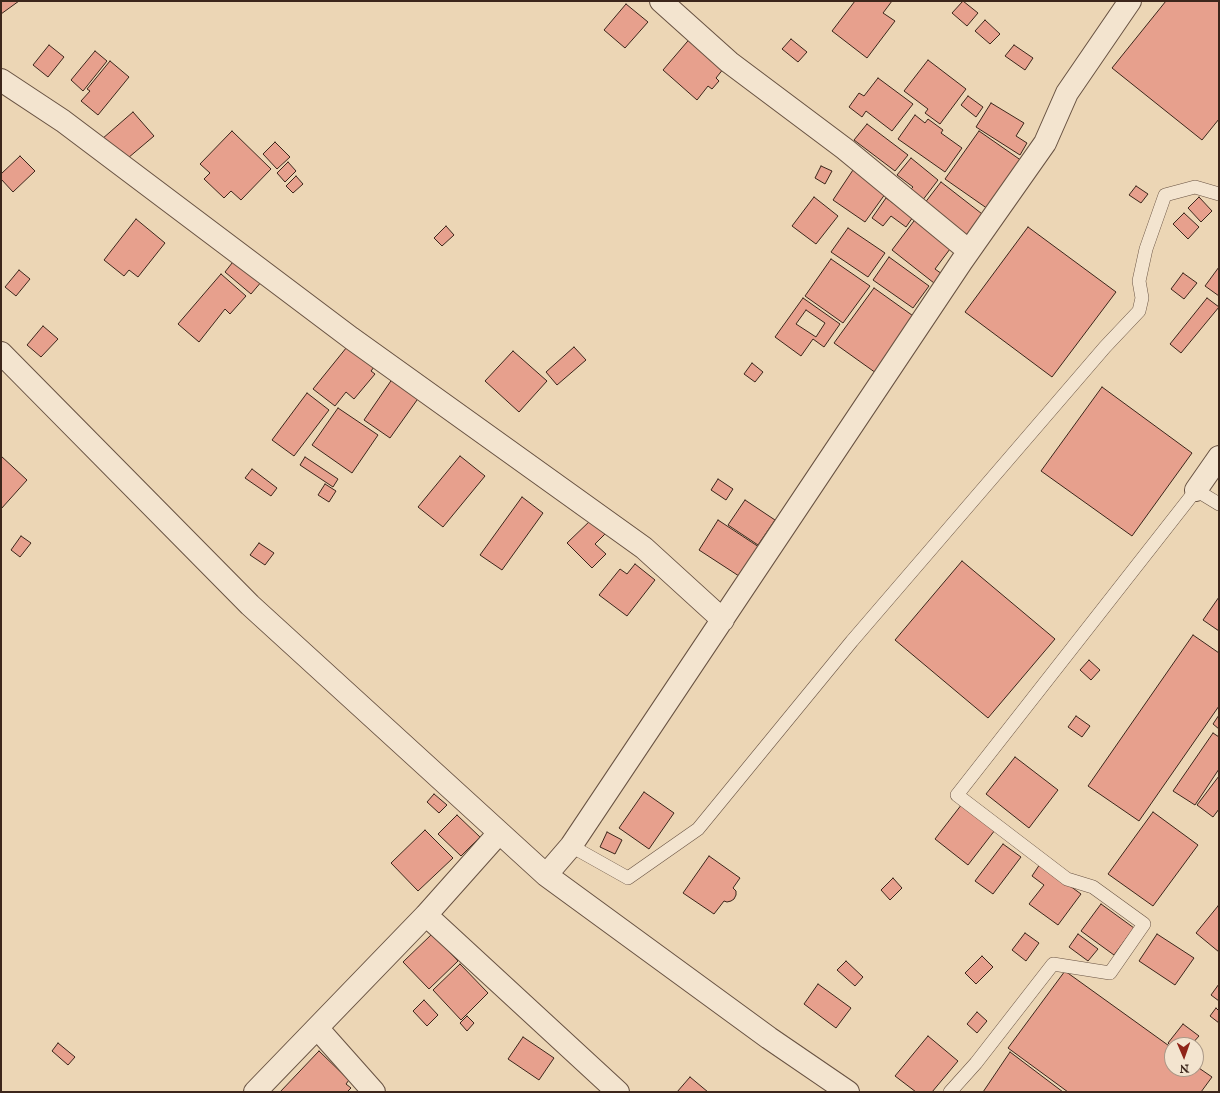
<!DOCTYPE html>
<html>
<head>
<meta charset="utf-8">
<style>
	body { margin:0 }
	#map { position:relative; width:1220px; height:1093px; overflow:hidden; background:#ecd6b5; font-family:"IM FELL English",serif }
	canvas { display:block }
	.frame { position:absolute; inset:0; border:2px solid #3c261b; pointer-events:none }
	.north { position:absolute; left:1164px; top:1037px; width:40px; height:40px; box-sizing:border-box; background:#f3e4cf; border:1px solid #aa9887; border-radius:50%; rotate:178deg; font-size:11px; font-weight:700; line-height:16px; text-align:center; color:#3c261b }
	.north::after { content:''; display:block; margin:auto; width:14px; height:18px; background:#8f2418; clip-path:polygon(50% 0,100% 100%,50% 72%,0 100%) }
</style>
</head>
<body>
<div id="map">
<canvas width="1220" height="1093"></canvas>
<div class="frame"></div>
<div class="north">N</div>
</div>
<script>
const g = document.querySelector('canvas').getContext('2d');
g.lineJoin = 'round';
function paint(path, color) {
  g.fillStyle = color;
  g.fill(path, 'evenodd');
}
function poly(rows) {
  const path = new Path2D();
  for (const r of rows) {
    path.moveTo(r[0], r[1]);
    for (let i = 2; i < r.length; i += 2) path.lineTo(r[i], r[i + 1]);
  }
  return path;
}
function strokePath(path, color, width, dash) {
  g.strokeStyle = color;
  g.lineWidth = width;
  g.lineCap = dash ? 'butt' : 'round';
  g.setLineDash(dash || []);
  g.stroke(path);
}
const building = poly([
	[1,1,19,1,1,14,1,1],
	[855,1,892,1,883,13,895,21,867,58,832,31,855,1],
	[963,1,978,13,967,26,952,13,963,1],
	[1166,1,1219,1,1219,119,1202,140,1112,68,1166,1],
	[626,4,648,22,625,48,604,30,626,4],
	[985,20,1000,34,990,44,975,31,985,20],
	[693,35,724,68,716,78,719,81,712,89,708,86,697,100,663,70,693,35],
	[791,39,807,52,798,62,782,49,791,39],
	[49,45,64,57,48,77,33,65,49,45],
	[1014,45,1033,58,1025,70,1005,56,1014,45],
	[95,51,107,61,83,91,71,80,95,51],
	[928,60,966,89,940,124,925,113,928,109,904,91,928,60],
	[110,61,129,77,98,115,81,101,90,91,87,89,110,61],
	[878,78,913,104,892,131,866,111,862,117,849,107,859,93,864,96,878,78],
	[968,96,983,107,976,117,961,105,968,96],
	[991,103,1024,123,1016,136,1027,143,1020,155,976,127,991,103],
	[133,112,154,136,128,158,122,151,117,155,102,139,133,112],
	[915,115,925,123,928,119,943,130,941,133,962,148,945,172,898,139,915,115],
	[867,124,908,155,895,171,854,140,867,124],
	[232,131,271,169,241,200,231,191,224,198,204,179,210,173,200,164,232,131],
	[979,131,1022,161,988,209,945,179,979,131],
	[275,142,290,157,277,169,263,154,275,142],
	[20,156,35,171,13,192,1,179,1,174,20,156],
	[911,158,938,180,922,201,909,191,913,187,897,175,911,158],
	[288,162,296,171,285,182,277,173,288,162],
	[821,166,832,171,825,184,815,178,821,166],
	[855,167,888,190,865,222,833,200,855,167],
	[296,176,303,184,293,193,286,186,296,176],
	[941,182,986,217,969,239,924,204,941,182],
	[1136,186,1148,194,1141,203,1129,195,1136,186],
	[814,197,838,216,816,244,792,226,814,197],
	[1199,197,1212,211,1201,222,1188,208,1199,197],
	[886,198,913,217,906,227,891,216,883,226,872,218,886,198],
	[1184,213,1199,227,1188,239,1173,224,1184,213],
	[917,217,953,245,935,269,942,274,934,283,892,250,917,217],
	[136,219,165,243,138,277,129,270,124,276,104,260,136,219],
	[446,226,454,235,442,246,434,238,446,226],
	[1028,227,1116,292,1052,377,965,312,1028,227],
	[848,228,885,253,868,277,831,252,848,228],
	[889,257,929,286,913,308,873,280,889,257],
	[236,258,262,281,251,294,225,272,236,258],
	[831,259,870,286,843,323,805,296,831,259],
	[1219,267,1219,296,1205,286,1219,267],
	[19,270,30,279,16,296,5,287,19,270],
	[1183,273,1197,283,1184,299,1171,289,1183,273],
	[221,274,246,296,230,314,225,309,199,342,178,324,221,274],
	[874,288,916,318,876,373,834,343,874,288],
	[803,298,840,324,824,347,813,339,801,356,775,337,803,298],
	[806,310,825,323,816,337,796,324,806,310],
	[1207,298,1219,307,1181,353,1170,344,1207,298],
	[43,326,58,339,41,357,27,345,43,326],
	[351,342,377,363,371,371,375,374,354,399,346,392,335,406,313,389,351,342],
	[574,347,586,360,557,385,546,372,574,347],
	[513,351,547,381,519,412,485,381,513,351],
	[752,363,763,372,755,382,744,374,752,363],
	[395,375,422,393,390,438,364,420,395,375],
	[1102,387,1192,453,1132,536,1041,471,1102,387],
	[307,393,329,410,294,456,272,440,307,393],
	[338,408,378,435,352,473,312,445,338,408],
	[1,456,27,480,1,509,1,456],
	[460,456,485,476,443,527,418,507,460,456],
	[305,457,338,479,333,487,300,465,305,457],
	[252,469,277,488,271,496,245,478,252,469],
	[718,479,733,489,726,500,711,490,718,479],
	[325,484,336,491,329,502,318,495,325,484],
	[522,497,543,513,502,570,480,555,522,497],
	[745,500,775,520,758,545,728,525,745,500],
	[592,519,606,533,595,544,606,554,592,568,567,543,592,519],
	[718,520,762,549,742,578,699,550,718,520],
	[21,536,31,543,20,557,11,550,21,536],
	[259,543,274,553,265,565,250,555,259,543],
	[962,561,1055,639,988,718,895,640,962,561],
	[635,564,655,580,627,616,599,595,620,569,627,574,635,564],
	[1219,597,1219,631,1203,620,1219,597],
	[1193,635,1219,653,1219,706,1139,821,1088,786,1193,635],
	[1089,660,1100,670,1091,680,1080,670,1089,660],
	[1219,715,1219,729,1213,724,1219,715],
	[1076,716,1090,726,1082,737,1068,727,1076,716],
	[1213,733,1219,737,1219,769,1195,805,1173,791,1213,733],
	[1015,757,1058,790,1029,828,986,794,1015,757],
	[1219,776,1219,809,1213,817,1197,805,1219,776],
	[644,792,674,813,649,849,619,828,644,792],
	[434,794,447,805,439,813,427,802,434,794],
	[962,804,995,830,968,865,935,839,962,804],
	[1153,812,1198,845,1153,906,1108,874,1153,812],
	[457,815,480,837,461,856,438,834,457,815],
	[425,830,453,858,418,891,391,863,425,830],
	[607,832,622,840,615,854,600,847,607,832],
	[1003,844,1021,857,993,894,975,881,1003,844],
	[709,856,740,878,733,888,736,891,736,895,734,899,731,901,727,902,724,901,714,914,683,893,709,856],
	[1040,864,1081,894,1058,925,1029,904,1044,885,1032,876,1040,864],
	[893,878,902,888,890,900,881,890,893,878],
	[1101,904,1134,928,1114,955,1081,931,1101,904],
	[1218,906,1219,907,1219,952,1196,933,1218,906],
	[1025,933,1039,943,1026,961,1012,950,1025,933],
	[432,934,458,961,429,989,403,962,432,934],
	[1078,934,1098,949,1088,961,1069,947,1078,934],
	[1157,934,1194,958,1175,985,1139,961,1157,934],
	[982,956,993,967,976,984,965,973,982,956],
	[846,961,863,977,855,986,837,970,846,961],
	[460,964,488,993,461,1020,433,990,460,964],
	[1065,971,1172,1048,1172,1069,1196,1069,1196,1066,1212,1077,1201,1092,1068,1092,1008,1048,1065,971],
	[818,984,851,1008,836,1028,804,1004,818,984],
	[1219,984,1219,1001,1211,995,1219,984],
	[424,1000,438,1015,427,1026,413,1011,424,1000],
	[1216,1008,1219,1011,1219,1023,1210,1016,1216,1008],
	[977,1012,987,1021,977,1033,967,1024,977,1012],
	[467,1016,474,1023,467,1031,460,1023,467,1016],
	[1183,1024,1199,1036,1191,1045,1172,1045,1172,1047,1168,1043,1183,1024],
	[928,1036,958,1061,932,1092,916,1092,895,1076,928,1036],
	[523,1037,554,1058,539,1080,508,1059,523,1037],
	[58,1043,75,1057,68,1065,52,1051,58,1043],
	[319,1051,349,1080,346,1084,351,1088,347,1092,280,1092,319,1051],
	[1010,1052,1063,1092,983,1092,1010,1052],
	[690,1077,708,1092,677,1092,690,1077]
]);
paint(building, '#e7a08d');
strokePath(building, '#3c261b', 1);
const lane = poly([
	[571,846,628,878,698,829,852,641,1105,347,1139,311,1142,298,1139,281,1146,249,1165,195,1195,187,1219,194],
	[950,1092,976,1063,1053,964,1110,973,1144,924,1093,887,1067,879,957,795,1196,490,1219,504]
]);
const street = poly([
	[661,1,729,62,845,149,969,251],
	[1,80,63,121,351,338,644,548,723,620],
	[1,353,250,605,546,875,769,1038,848,1092],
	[1196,490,1219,457],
	[546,875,571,846,962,261,1045,143,1067,93,1130,1],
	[426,915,618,1092],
	[318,1029,374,1092],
	[255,1092,426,915,499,833]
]);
strokePath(lane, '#685242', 14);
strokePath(street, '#685242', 24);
strokePath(lane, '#f3e4cf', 13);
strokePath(street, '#f3e4cf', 22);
</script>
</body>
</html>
